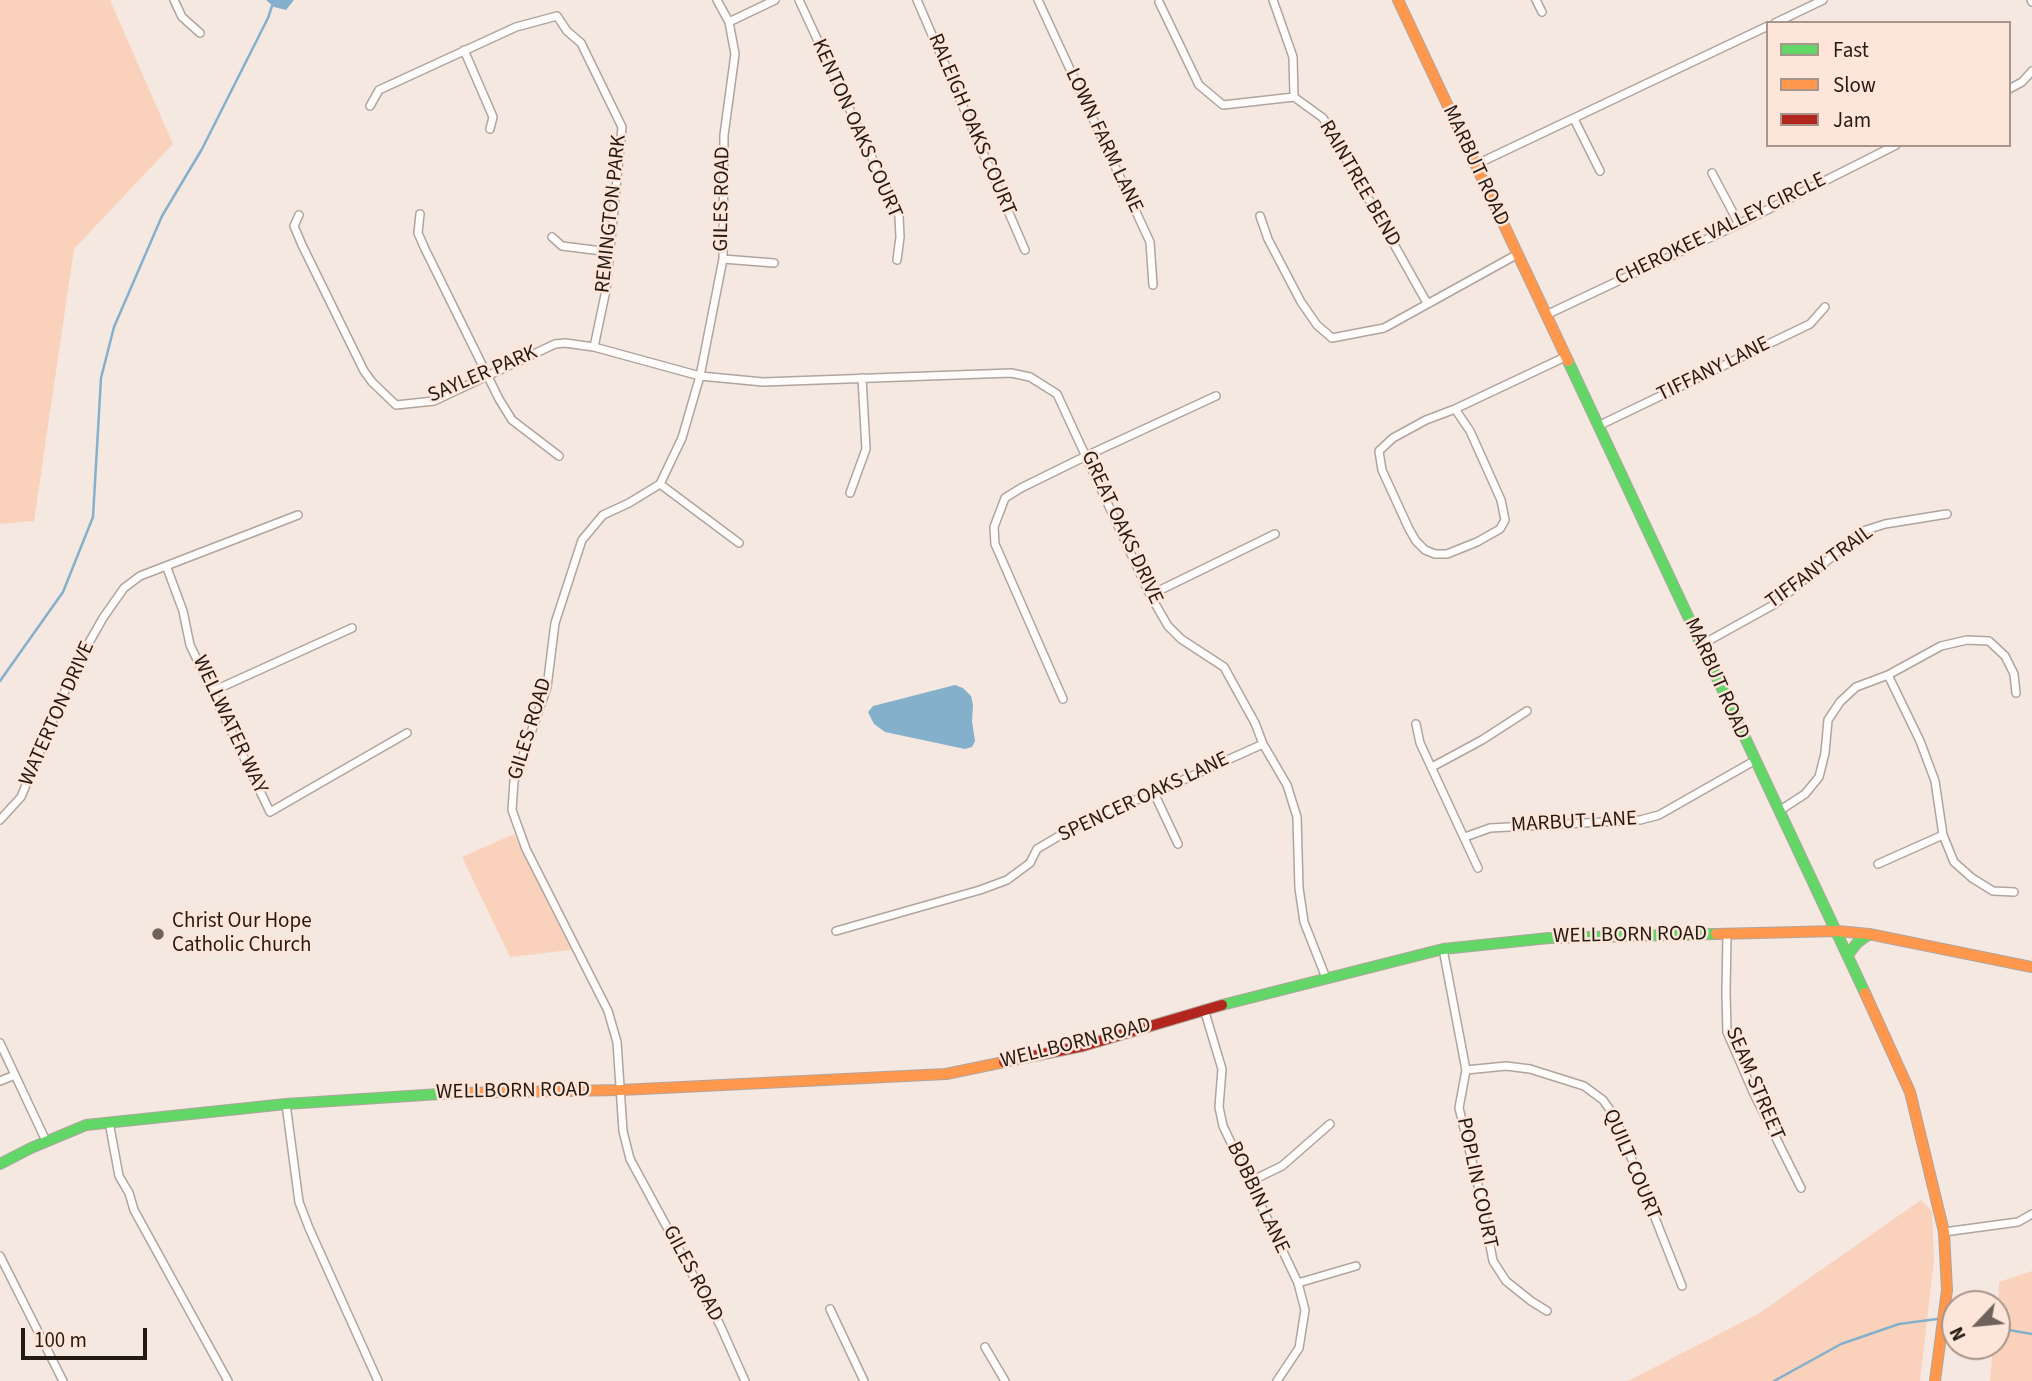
<!DOCTYPE html>
<html>
<head>
<meta charset="utf-8">
<style>
	body { margin:0 }
	#map { position:relative; width:2032px; height:1381px; overflow:hidden; background:#f5e8e1; font-family:"Source Sans 3",sans-serif }
	canvas { display:block }
	.legend { position:absolute; left:1766px; top:21px; width:245px; height:126px; box-sizing:border-box; background:#fde6d9; border:2px solid #a7958b; margin:0; padding:9px 12px; list-style:none; font-size:21px; color:#251b15 }
	.legend li { display:flex; align-items:center; gap:14px; height:35px }
	.legend b { width:35px; border:2px solid #a7958b }
	.north { position:absolute; left:1941px; top:1290px; width:70px; height:70px; box-sizing:border-box; background:#fde6d9; border:2px solid #a7958b; border-radius:50%; rotate:244deg; font-size:19px; font-weight:700; line-height:28px; text-align:center; color:#251b15 }
	.north::after { content:''; display:block; margin:auto; width:24px; height:32px; background:#6e635c; clip-path:polygon(50% 0,100% 100%,50% 72%,0 100%) }
	.scale { position:absolute; left:21px; top:1328px; width:126px; height:32px; box-sizing:border-box; border:4px solid #251b15; border-top:0; padding-left:9px; font-size:21px; line-height:24px; white-space:nowrap; color:#251b15; -webkit-text-stroke:5px #fde6d9; paint-order:stroke }
</style>
</head>
<body>
<div id="map">
<canvas width="2032" height="1381"></canvas>
<ul class="legend">
<li><b style="height:9px;background:#63d668"></b>Fast</li>
<li><b style="height:9px;background:#ff974d"></b>Slow</li>
<li><b style="height:9px;background:#b3261e"></b>Jam</li>
</ul>
<div class="north">N</div>
<div class="scale">100 m</div>
</div>
<script>
const g = document.querySelector('canvas').getContext('2d');
g.lineJoin = 'round';
function paint(path, color) {
  g.fillStyle = color;
  g.fill(path, 'evenodd');
}
function poly(rows) {
  const path = new Path2D();
  for (const r of rows) {
    path.moveTo(r[0], r[1]);
    for (let i = 2; i < r.length; i += 2) path.lineTo(r[i], r[i + 1]);
  }
  return path;
}
function strokePath(path, color, width, dash) {
  g.strokeStyle = color;
  g.lineWidth = width;
  g.lineCap = dash ? 'butt' : 'round';
  g.setLineDash(dash || []);
  g.stroke(path);
}
function label(font, color, halo, rows, align = 'center') {
  g.font = font + ' "Source Sans 3",sans-serif';
  g.lineWidth = 5;
  g.setLineDash([]);
  g.textBaseline = 'middle';
  g.strokeStyle = halo;
  g.fillStyle = color;
  for (const [text, x, y, turn = 0] of rows) {
    g.save();
    g.translate(x, y);
    g.rotate((+turn || 0) * Math.PI / 180);
    g.textAlign = isNaN(turn) ? turn : align;
    if (halo) g.strokeText(text, 0, 0);
    g.fillText(text, 0, 0);
    g.restore();
  }
}
paint(poly([
	[0,0,110,0,173,144,74,249,34,521,0,524],
	[514,834,571,950,510,957,462,857],
	[1921,1200,1932,1211,1934,1260,1920,1381,1628,1381,1758,1314],
	[2032,1271,2032,1381,1990,1381,1993,1346,1997,1346,1999,1282]
]), '#fad2bc');
paint(poly([
	[266,0,294,0,286,10,274,7],
	[955,685,963,688,971,696,973,705,972,721,975,741,972,747,965,749,885,732,874,724,868,712,873,706]
]), '#85b0cb');
strokePath(poly([
	[0,681,63,592,93,517,101,378,114,327,162,216,202,149,268,18,272,6],
	[1949,1320,1955,1321],
	[1997,1328,2032,1334],
	[1774,1381,1841,1344,1899,1324,1937,1319]
]), '#85b0cb', 2.5);
const street = poly([
	[174,0,182,17,200,33],
	[717,0,729,22,735,54,724,135,723,259,700,376,682,438,660,484,629,503,603,515,582,540,555,623,547,687,514,781,512,810,526,849,608,1011,617,1042,623,1131,630,1159,720,1325,745,1381],
	[799,0,899,216,900,237,897,260],
	[917,0,1025,250],
	[1038,0,1150,242,1153,285],
	[1273,0,1293,57,1294,97],
	[1536,0,1542,12],
	[2031,0,2032,2],
	[1159,2,1199,85,1223,105,1294,97,1323,118,1427,303],
	[729,22,775,0],
	[1775,23,1823,0],
	[464,50,493,117,490,129],
	[2009,89,2022,82,2032,71],
	[370,106,379,90,516,27,557,16,567,31,581,43,622,127,606,290,594,347],
	[1574,119,1600,171],
	[1475,165,1768,26],
	[1712,173,1739,224],
	[420,214,418,233,425,249,499,399,512,420,559,456],
	[299,215,294,226,302,245,364,371,372,382,396,405,434,401,555,344,565,343,594,347,700,376,763,382,1011,373,1030,377,1057,394,1150,595,1168,626,1181,639,1224,667,1255,723,1263,744,1287,785,1297,817,1299,888,1304,922,1326,978],
	[1260,216,1268,239,1301,302,1317,325,1332,338,1384,328,1516,255],
	[552,237,562,246,610,252],
	[723,259,774,263],
	[1546,315,1739,224,1896,145],
	[1455,409,1470,431,1501,500,1505,520,1500,529,1477,542,1447,554,1435,554,1425,550,1416,541,1409,529,1382,470,1379,451,1393,438,1426,420,1455,409,1565,357],
	[1598,426,1810,324,1825,307],
	[660,484,739,543],
	[850,493,866,449,862,378],
	[167,568,183,611,190,645,270,812,407,733],
	[1150,595,1275,534],
	[1701,645,1775,604,1863,531,1885,524,1947,514],
	[1888,675,1920,741,1935,781,1943,835,1954,862,1972,878,1993,891,2014,892],
	[213,691,352,628],
	[1063,699,995,544,994,527,1005,498,1021,488,1086,456,1216,396],
	[1416,724,1420,743,1478,868],
	[1432,767,1482,740,1527,711],
	[1154,793,1178,844],
	[1779,811,1805,794,1819,777,1825,753,1828,720,1840,702,1856,687,1888,675,1941,646,1967,640,1989,641,2005,656,2014,674,2016,693],
	[0,820,21,797,74,669,103,618,124,588,140,576,298,515],
	[1465,837,1490,828,1640,820,1659,815,1754,761],
	[1878,864,1943,835],
	[836,931,980,890,1007,880,1030,863,1037,849,1088,819,1154,793,1263,744],
	[1727,934,1726,993,1727,1032,1754,1094,1801,1188],
	[1443,949,1466,1070,1459,1108,1480,1193,1493,1261,1506,1281,1531,1301,1547,1311],
	[1204,1009,1222,1069,1219,1107,1223,1126,1298,1283,1305,1310,1299,1348,1277,1381],
	[0,1043,46,1141],
	[1466,1070,1506,1066,1530,1069,1584,1086,1603,1100,1615,1117,1682,1286],
	[0,1081,15,1075],
	[286,1104,299,1202,309,1228,378,1381],
	[109,1122,119,1176,129,1193,134,1210,228,1381],
	[1249,1182,1282,1166,1330,1124],
	[1944,1232,2018,1222,2032,1214],
	[0,1256,63,1381],
	[1298,1283,1356,1266],
	[830,1309,864,1381],
	[985,1347,1005,1381]
]);
const fast = poly([
	[1568,361,1865,993],
	[1848,955,1857,943,1868,935],
	[1222,1005,1443,949,1549,938,1716,934],
	[0,1164,31,1148,86,1125,286,1104,455,1093]
]);
const slow = poly([
	[1398,0,1568,361],
	[1716,934,1837,931,1869,934,2032,967],
	[1865,993,1910,1092,1944,1232,1947,1290,1935,1381],
	[455,1093,621,1090,946,1074,1004,1062]
]);
const jam = poly([
	[1004,1062,1083,1046,1222,1005]
]);
strokePath(street, '#afa49e', 10);
strokePath(fast, '#afa49e', 12);
strokePath(slow, '#afa49e', 12);
strokePath(jam, '#afa49e', 12);
strokePath(street, '#fefcfa', 7);
strokePath(fast, '#63d668', 10);
strokePath(slow, '#ff974d', 10);
strokePath(jam, '#b3261e', 10);
for (const [x, y, r, color] of [
	[158,934,7,"#6e635c"]
]) {
  const dot = new Path2D();
  dot.arc(x, y, r, 0, 2 * Math.PI);
  g.fillStyle = color;
  g.fill(dot);
  strokePath(dot, '#fde6d9', 2.5);
}
label('21px', '#251b15', '#fde6d9', [
	["RALEIGH OAKS COURT",971,125,67],
	["KENTON OAKS COURT",856,129,66],
	["LOWN FARM LANE",1103,141,65],
	["MARBUT ROAD",1475,166,65],
	["RAINTREE BEND",1359,184,60],
	["GILES ROAD",723,199,-89],
	["REMINGTON PARK",612,214,-84],
	["CHEROKEE VALLEY CIRCLE",1721,230,-26],
	["TIFFANY LANE",1714,370,-26],
	["SAYLER PARK",483,375,-23],
	["GREAT OAKS DRIVE",1121,528,65],
	["TIFFANY TRAIL",1820,568,-36],
	["MARBUT ROAD",1716,679,66],
	["WATERTON DRIVE",58,714,-66],
	["WELLWATER WAY",229,725,65],
	["GILES ROAD",531,729,-73],
	["SPENCER OAKS LANE",1144,798,-25],
	["MARBUT LANE",1574,823,-3],
	["WELLBORN ROAD",1630,936,-1],
	["WELLBORN ROAD",1076,1044,-14],
	["SEAM STREET",1754,1084,67],
	["WELLBORN ROAD",513,1092,-1],
	["QUILT COURT",1631,1165,67],
	["POPLIN COURT",1476,1183,78],
	["BOBBIN LANE",1257,1198,65],
	["GILES ROAD",692,1274,62]
]);
label('21px', '#251b15', '#fde6d9', [
	["Christ Our Hope",172,922],
	["Catholic Church",172,946]
], 'left');
</script>
</body>
</html>
